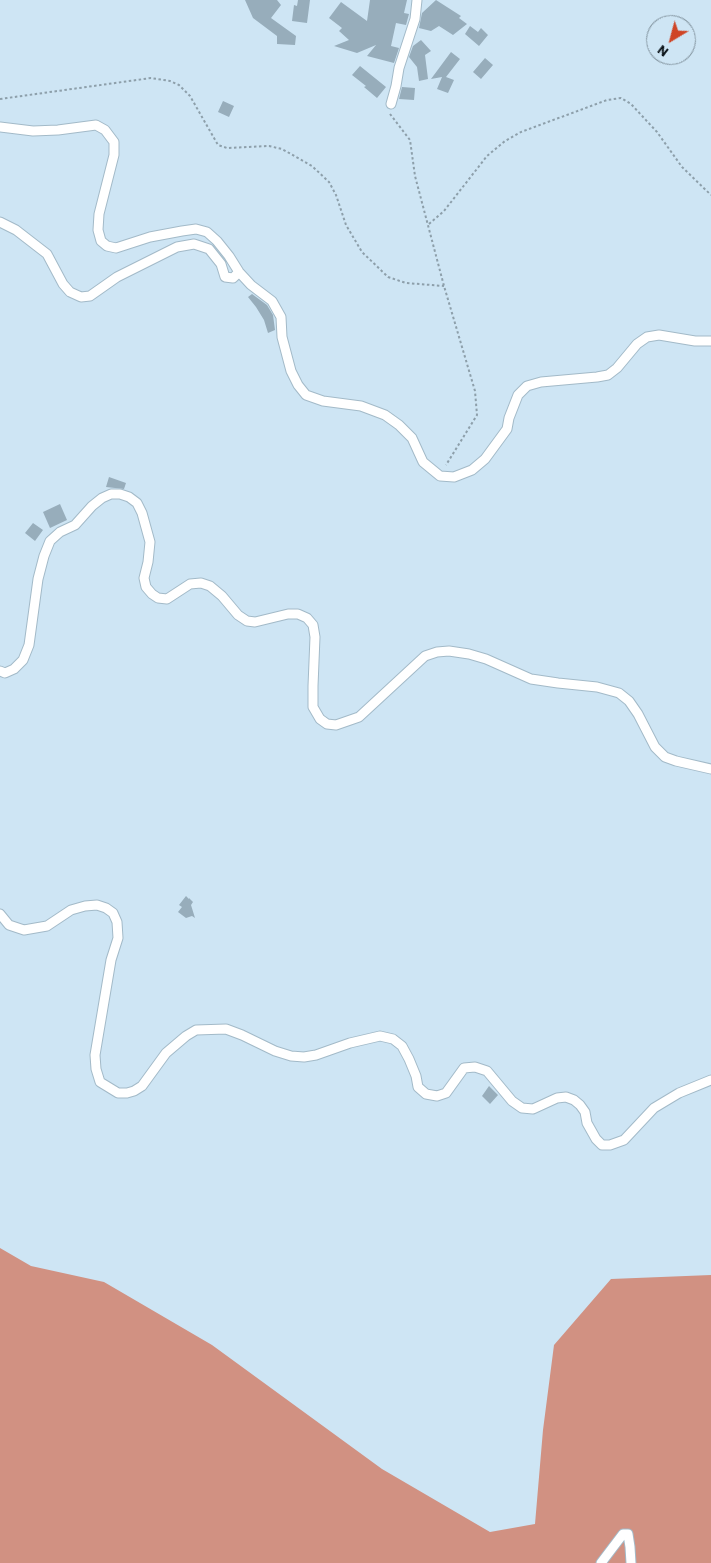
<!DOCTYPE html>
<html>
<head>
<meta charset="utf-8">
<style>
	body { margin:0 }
	#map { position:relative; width:711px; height:1563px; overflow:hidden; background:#cee5f4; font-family:Barlow,sans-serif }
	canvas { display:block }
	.north { position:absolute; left:646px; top:15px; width:50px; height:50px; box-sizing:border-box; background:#cee5f4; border:1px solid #7f909b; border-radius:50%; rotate:217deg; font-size:14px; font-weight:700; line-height:20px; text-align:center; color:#081015 }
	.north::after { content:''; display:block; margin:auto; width:18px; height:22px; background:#cf4526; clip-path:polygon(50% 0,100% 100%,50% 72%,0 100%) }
</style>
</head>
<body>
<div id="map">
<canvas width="711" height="1563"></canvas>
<div class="north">N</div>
</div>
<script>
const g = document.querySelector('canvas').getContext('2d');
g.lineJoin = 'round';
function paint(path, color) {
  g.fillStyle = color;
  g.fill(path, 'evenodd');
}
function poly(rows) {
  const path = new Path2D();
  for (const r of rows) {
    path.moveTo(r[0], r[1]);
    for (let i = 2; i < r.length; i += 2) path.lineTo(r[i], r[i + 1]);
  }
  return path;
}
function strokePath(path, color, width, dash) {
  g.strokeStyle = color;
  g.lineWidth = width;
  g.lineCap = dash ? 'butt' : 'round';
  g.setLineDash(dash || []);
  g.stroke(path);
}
paint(poly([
	[0,1248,31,1266,104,1282,212,1345,382,1469,490,1532,535,1524,543,1430,554,1345,611,1279,711,1275,711,1563,0,1563]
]), '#d19182');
paint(poly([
	[245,0,277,0,281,5,271,18,296,36,295,45,277,44,277,36,253,18],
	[298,0,310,0,307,23,292,21,294,5,297,6],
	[370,0,407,0,404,13,409,14,406,25,396,23,391,46,399,48,394,63,367,56,376,45,357,53,334,46,349,40,339,31,342,28,329,18,341,2,367,21],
	[436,0,461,16,459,18,467,24,453,35,439,26,431,31,419,28,422,13],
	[470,26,478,32,481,28,488,35,479,46,465,34],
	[421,40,431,51,425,55,428,79,419,81,417,67,409,57,413,46],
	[451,52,460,59,446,77,454,80,448,93,437,89,442,77,431,79],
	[485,58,493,65,481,79,473,72],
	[360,66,386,87,377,98,364,87,366,86,352,75],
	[402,87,415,88,414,100,399,99],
	[223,101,234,106,229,117,218,112],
	[252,294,267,305,273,315,275,330,268,333,264,320,256,307,248,297],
	[109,477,126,483,124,489,106,487],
	[60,504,67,520,50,528,43,512],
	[33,523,43,530,35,541,25,533],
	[186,896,189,899,189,898,193,902,191,905,195,918,192,916,186,918,178,912,182,907,179,905],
	[489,1086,498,1095,490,1104,482,1096]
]), '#97adbb');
const street = poly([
	[391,104,396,86,399,68,415,19,417,0],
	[0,127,33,131,58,130,96,125,105,130,114,142,114,155,99,214,98,230,101,241,107,246,116,248,150,237,182,231,196,229,207,232,217,241,229,256,239,272,251,285,272,301,281,317,282,337,291,371,298,385,306,395,323,401,361,406,385,415,399,425,412,438,423,462,440,476,454,477,472,470,485,459,507,429,509,418,518,395,527,386,541,382,597,377,608,375,617,368,637,344,647,337,659,335,695,341,711,341],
	[0,222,16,230,47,254,63,284,70,292,81,297,90,296,117,277,177,247,194,244,209,249,221,264,225,277,233,278,239,272],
	[0,671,5,673,14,669,23,660,29,645,38,579,44,556,50,541,60,532,75,525,92,506,102,498,111,494,120,494,129,497,137,503,142,513,150,542,148,562,144,578,146,587,152,594,158,598,167,599,190,584,201,583,210,586,222,596,238,615,247,621,255,622,288,614,298,614,307,618,313,625,315,637,313,686,313,707,320,719,327,724,336,725,359,717,425,656,437,652,449,651,469,654,486,659,531,679,558,683,597,687,619,693,629,701,638,714,655,747,665,757,676,761,711,769],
	[0,914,9,925,24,930,47,926,71,910,85,906,97,905,106,908,113,913,117,922,118,938,111,960,95,1055,96,1069,100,1082,118,1093,127,1093,134,1091,142,1086,166,1053,186,1036,196,1030,226,1029,242,1035,275,1051,291,1056,304,1057,316,1055,350,1043,380,1036,393,1039,402,1046,409,1059,416,1076,418,1087,426,1094,437,1096,446,1093,464,1068,475,1067,487,1071,512,1101,522,1108,533,1109,557,1098,566,1097,574,1100,580,1105,585,1112,587,1123,596,1139,602,1145,610,1145,624,1140,654,1108,679,1093,711,1080],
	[601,1563,623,1534,628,1534,630,1547,631,1563]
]);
strokePath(street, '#a3bac8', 11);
strokePath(poly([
	[0,99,151,78,170,81,179,85,190,96,218,145,227,148,269,146,282,149,312,166,329,182,336,195,346,225,362,252,388,277,406,283,444,286],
	[390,114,410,140,415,176,444,286,475,391,477,415,446,465],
	[429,224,444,211,487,156,505,141,521,132,607,100,621,98,631,104,657,132,682,167,711,195]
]), '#8d9faa', 2, [2.5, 2.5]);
strokePath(street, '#fff', 9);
</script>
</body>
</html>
